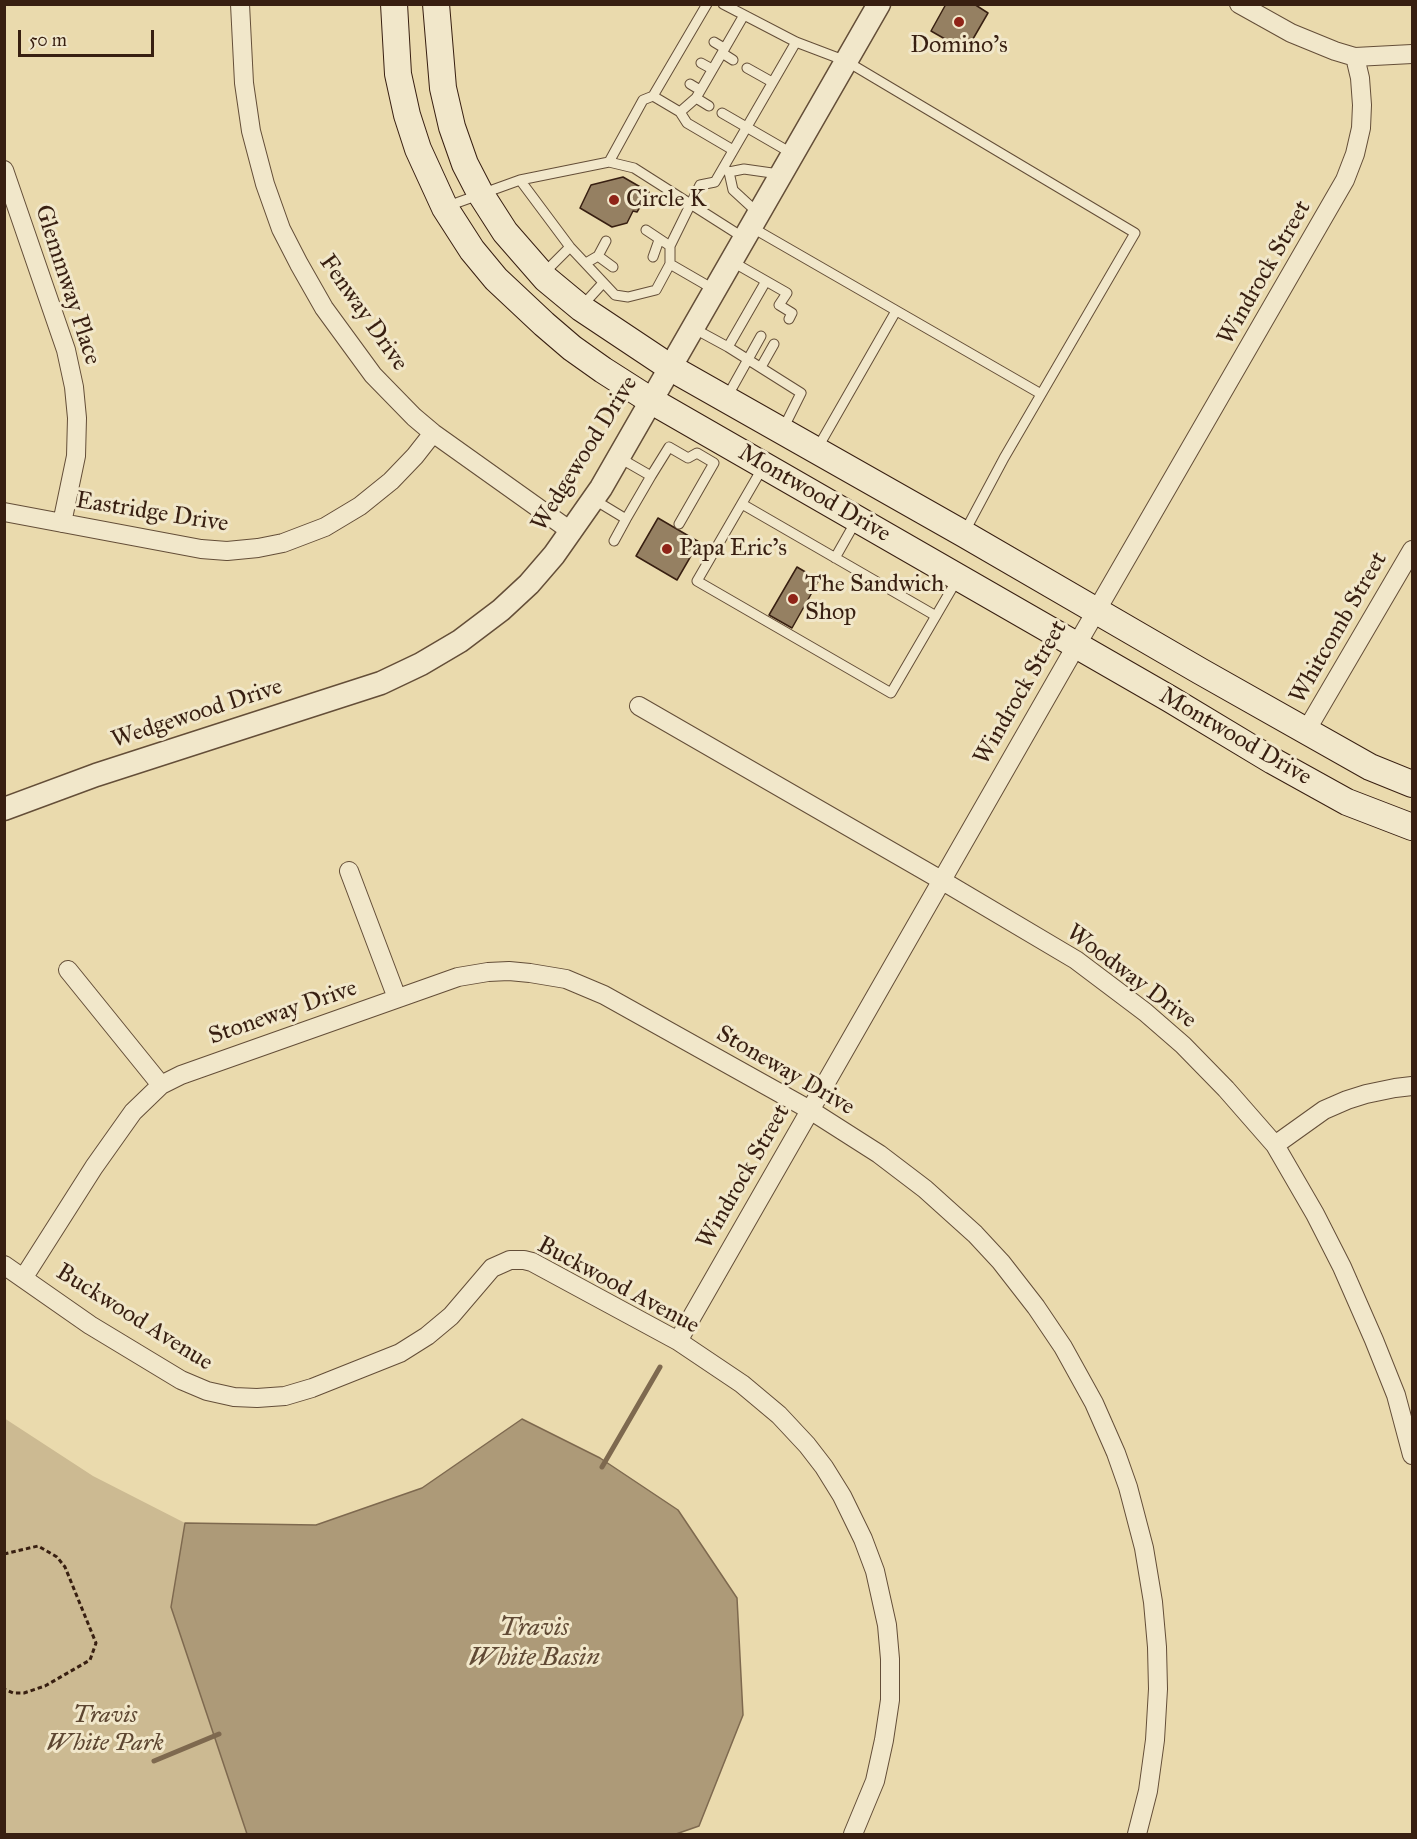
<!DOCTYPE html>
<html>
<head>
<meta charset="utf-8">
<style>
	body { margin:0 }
	#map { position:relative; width:1417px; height:1839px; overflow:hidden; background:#eadaad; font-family:"IM FELL Great Primer",serif }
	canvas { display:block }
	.frame { position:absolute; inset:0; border:6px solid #381f11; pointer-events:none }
	.scale { position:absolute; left:18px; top:30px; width:136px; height:27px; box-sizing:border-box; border:3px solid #381f11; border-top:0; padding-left:8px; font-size:18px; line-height:21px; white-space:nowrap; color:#381f11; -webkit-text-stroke:4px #f1e7ca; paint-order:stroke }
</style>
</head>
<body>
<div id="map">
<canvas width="1417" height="1839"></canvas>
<div class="frame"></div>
<div class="scale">50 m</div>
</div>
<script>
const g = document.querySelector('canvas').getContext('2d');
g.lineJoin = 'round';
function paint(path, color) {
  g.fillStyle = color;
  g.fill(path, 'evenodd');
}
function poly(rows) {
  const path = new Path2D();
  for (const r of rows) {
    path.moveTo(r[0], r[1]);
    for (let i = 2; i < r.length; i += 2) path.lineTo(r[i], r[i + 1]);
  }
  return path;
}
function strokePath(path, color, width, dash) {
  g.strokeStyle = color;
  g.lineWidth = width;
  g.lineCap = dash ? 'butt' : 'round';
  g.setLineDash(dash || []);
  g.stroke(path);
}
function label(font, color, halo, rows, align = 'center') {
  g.font = font + ' "IM FELL Great Primer",serif';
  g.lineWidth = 6;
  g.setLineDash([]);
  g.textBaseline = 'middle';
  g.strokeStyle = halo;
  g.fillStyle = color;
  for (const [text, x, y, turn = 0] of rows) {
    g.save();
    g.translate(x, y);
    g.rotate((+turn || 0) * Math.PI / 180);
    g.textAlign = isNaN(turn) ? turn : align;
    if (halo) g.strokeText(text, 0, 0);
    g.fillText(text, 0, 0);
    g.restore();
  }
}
paint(poly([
	[4,1418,93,1476,185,1523,171,1607,247,1834,5,1834]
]), '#ccba92');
const water = poly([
	[522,1419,600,1458,678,1510,737,1598,743,1715,699,1826,676,1834,247,1834,171,1607,185,1523,316,1525,422,1488,522,1419]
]);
paint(water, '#ad9a78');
strokePath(water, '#7e694f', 1.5);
strokePath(poly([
	[602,1467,660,1367],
	[154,1761,219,1734]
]), '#7e694f', 5);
const building = poly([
	[946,4,974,4,988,13,966,51,931,31,946,4],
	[623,177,649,192,637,212,633,211,627,223,612,227,580,208,591,185,623,177],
	[658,518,699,542,677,580,636,556,658,518],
	[797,567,819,580,792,628,769,615,797,567]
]);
paint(building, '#958062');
strokePath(building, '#381f11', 1.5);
const service = poly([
	[723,4,796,42,846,61,1135,233,1004,458,964,533],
	[714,42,724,48],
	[722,53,733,60],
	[701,63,712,69],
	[747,68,772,82],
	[690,84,700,90],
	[653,96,680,112,687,123,733,150],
	[696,98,709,106],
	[680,112,696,98,744,15],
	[722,113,793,154],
	[609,162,643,100,653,96,707,4],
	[723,168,729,172,733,190,759,214],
	[729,172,744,169,779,174],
	[520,180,570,247,615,295,628,297,656,290,670,264,670,246,700,185,715,182,796,42],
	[448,206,520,180,609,162,634,168,744,238],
	[751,227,1041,394],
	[646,230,670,246],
	[598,256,613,267],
	[653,257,659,240],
	[731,261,766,281,728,347,801,393,783,429],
	[586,263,598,256,606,241],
	[670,264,715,290],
	[544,273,570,247],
	[766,281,787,293,779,305,792,313,789,319],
	[582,306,603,283],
	[693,328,728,347],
	[761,367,774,344],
	[727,397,761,336],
	[817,449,896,311],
	[618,457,651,476,669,447,688,458,697,453,714,463,679,524],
	[763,467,697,581,891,693,958,578],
	[593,499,626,519,651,476],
	[742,504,936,616],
	[614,541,626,519],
	[835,558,856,521]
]);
const minor = poly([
	[240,4,244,83,251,131,265,184,281,229,299,264,324,308,373,375,414,417,433,433,572,532],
	[1239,4,1291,33,1335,51,1355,57,1412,54],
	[4,170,66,350,74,387,77,418,76,456,62,523],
	[4,512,201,549,227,551,258,548,283,543,325,527,360,506,391,481,415,456,433,433],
	[639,706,941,880,1076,960,1145,1012,1183,1045,1226,1089,1275,1145,1315,1214,1342,1267,1374,1340,1396,1395,1412,1455],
	[1306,731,1412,550],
	[349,871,397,998],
	[68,970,161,1085],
	[1275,1145,1324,1110,1347,1100,1366,1094,1395,1088,1412,1086],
	[4,1265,90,1325,181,1380,207,1391,234,1397,257,1398,285,1396,312,1388,400,1353,427,1336,451,1316,492,1268,510,1260,524,1260,532,1262,678,1341,742,1384,779,1415,807,1445,824,1467,842,1496,863,1539,875,1571,887,1625,890,1659,890,1700,884,1740,875,1781,853,1834],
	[24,1277,94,1167,133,1112,161,1085,181,1075,458,977,488,972,509,971,530,973,566,979,604,995,810,1110,879,1154,925,1189,975,1234,1001,1262,1036,1307,1063,1347,1094,1403,1116,1453,1128,1487,1144,1548,1153,1602,1157,1647,1158,1689,1155,1740,1148,1791,1137,1834],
	[678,1341,1076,646,1345,180,1355,154,1361,128,1362,105,1360,78,1355,57]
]);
const tertiary = poly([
	[4,809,96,775,381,683,421,664,460,641,501,610,529,584,554,555,601,488,879,4]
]);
const secondary = poly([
	[394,4,398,74,407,115,418,149,445,208,472,250,496,279,544,324,572,348,603,370,650,400,1170,699,1273,761,1347,802,1412,827],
	[436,4,443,88,452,127,465,164,480,193,505,232,546,279,581,308,671,368,964,534,1200,671,1370,767,1412,784]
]);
strokePath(service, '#644e38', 11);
strokePath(minor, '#644e38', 20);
strokePath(tertiary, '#644e38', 25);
strokePath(secondary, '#381f11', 28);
strokePath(poly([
	[4,1554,38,1546,57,1557,65,1567,96,1643,90,1660,45,1686,24,1693,13,1693,4,1689]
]), '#381f11', 3, [4.5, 3]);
strokePath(service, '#f1e7ca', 9);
strokePath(minor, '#f1e7ca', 18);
strokePath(tertiary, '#f1e7ca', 22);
strokePath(secondary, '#f1e7ca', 26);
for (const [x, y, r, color] of [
	[959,22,6,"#8f2418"],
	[614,200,6,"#8f2418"],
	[667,549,6,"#8f2418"],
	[793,599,6,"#8f2418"]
]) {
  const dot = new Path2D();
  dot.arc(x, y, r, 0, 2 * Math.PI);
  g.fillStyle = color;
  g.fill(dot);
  strokePath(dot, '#f1e7ca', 2);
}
label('24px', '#381f11', '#f1e7ca', [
	["Domino's",959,46,"center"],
	["Circle K",626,200],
	["Papa Eric's",679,549],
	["The Sandwich",805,585],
	["Shop",805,613]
], 'left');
label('24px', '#381f11', '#f1e7ca', [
	["Windrock Street",1265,273,-60],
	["Glemmway Place",67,285,72],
	["Fenway Drive",363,313,55],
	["Wedgewood Drive",585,454,-58],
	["Montwood Drive",814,494,30],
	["Eastridge Drive",152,513,9],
	["Whitcomb Street",1339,628,-60],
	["Windrock Street",1021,693,-60],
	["Wedgewood Drive",197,714,-18],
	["Montwood Drive",1235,737,30],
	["Woodway Drive",1131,977,37],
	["Stoneway Drive",283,1013,-19],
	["Stoneway Drive",785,1071,30],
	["Windrock Street",744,1177,-60],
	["Buckwood Avenue",618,1286,28],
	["Buckwood Avenue",134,1318,32]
]);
label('italic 24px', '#5d4631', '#f1e7ca', [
	["Travis",105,1716],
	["White Park",105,1744]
]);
label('italic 26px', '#614a35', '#f1e7ca', [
	["Travis",534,1629],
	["White Basin",534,1659]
]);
</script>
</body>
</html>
